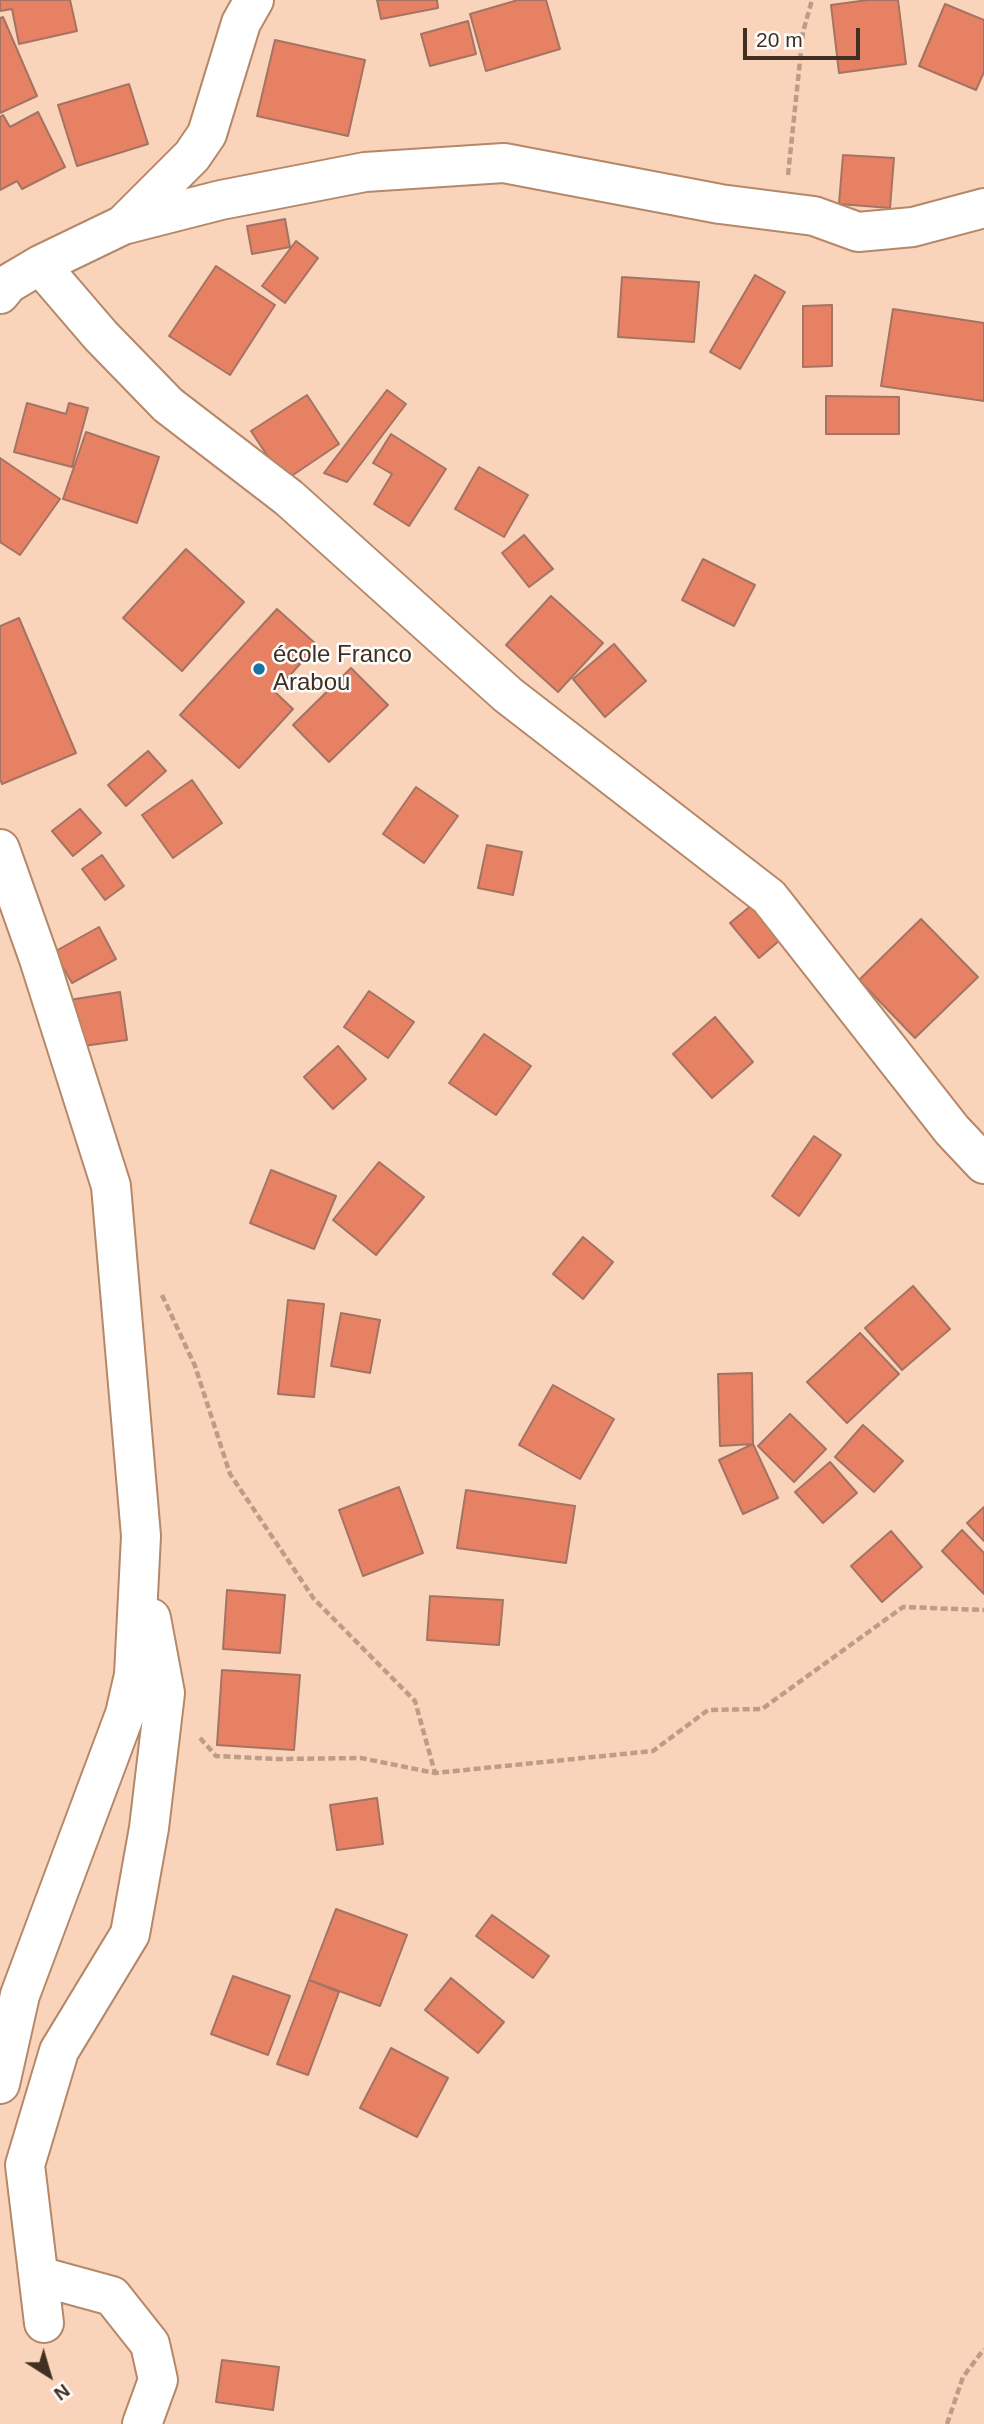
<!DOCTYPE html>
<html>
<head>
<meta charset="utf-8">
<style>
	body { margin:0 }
	#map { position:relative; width:984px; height:2424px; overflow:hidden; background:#fad4ba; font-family:Helvetica,sans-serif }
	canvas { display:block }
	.north { position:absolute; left:14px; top:2340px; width:70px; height:70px; -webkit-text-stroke:5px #fefefe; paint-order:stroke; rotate:143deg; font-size:19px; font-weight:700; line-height:28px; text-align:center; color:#412f22 }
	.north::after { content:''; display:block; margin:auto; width:24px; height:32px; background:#412f22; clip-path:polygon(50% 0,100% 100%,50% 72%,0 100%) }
	.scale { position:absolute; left:743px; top:28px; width:117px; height:32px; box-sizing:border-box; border:4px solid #412f22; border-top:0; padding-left:9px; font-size:21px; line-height:24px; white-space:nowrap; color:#412f22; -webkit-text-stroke:5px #fefefe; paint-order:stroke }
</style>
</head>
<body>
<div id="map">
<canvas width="984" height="2424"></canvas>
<div class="north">N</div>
<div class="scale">20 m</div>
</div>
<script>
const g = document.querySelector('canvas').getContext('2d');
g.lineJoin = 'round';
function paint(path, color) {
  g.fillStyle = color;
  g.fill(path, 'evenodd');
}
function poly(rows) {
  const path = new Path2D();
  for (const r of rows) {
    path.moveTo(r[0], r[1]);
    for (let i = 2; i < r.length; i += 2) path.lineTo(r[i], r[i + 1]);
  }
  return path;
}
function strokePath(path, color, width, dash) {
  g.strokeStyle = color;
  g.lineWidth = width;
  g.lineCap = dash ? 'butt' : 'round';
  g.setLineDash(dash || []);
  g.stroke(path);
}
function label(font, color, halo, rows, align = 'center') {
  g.font = font + ' Helvetica,sans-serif';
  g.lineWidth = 5;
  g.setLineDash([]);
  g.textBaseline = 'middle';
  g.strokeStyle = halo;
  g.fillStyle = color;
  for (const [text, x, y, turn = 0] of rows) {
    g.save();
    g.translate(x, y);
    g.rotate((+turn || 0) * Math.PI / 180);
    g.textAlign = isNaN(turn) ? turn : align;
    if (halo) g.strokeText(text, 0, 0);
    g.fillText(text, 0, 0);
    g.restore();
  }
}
const building = poly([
	[0,0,70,0,77,31,19,44,12,9,0,11,0,0],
	[377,0,437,0,438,8,381,19,377,0],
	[518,0,546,0,560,49,486,71,470,14,518,0],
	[868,0,898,0,906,64,839,73,831,5,868,0],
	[945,4,984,20,984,72,976,90,919,66,945,4],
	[3,17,37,96,0,113,0,18,3,17],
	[468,21,476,54,430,66,421,34,468,21],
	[275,40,365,60,348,136,257,116,275,40],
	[129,84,148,144,77,166,58,105,129,84],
	[38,112,65,167,22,189,17,181,0,190,0,117,3,115,10,127,38,112],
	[843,155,894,158,890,208,839,204,843,155],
	[285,219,290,247,252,254,247,226,285,219],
	[296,241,318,258,285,303,262,286,296,241],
	[216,266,275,305,230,375,169,336,216,266],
	[755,275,785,292,740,369,710,352,755,275],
	[622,277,699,282,694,342,618,337,622,277],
	[832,305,832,366,803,367,803,306,832,305],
	[893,309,984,323,984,401,881,386,893,309],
	[387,390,406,404,347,482,324,473,387,390],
	[307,395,339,444,284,481,251,431,307,395],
	[826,396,899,397,899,434,826,434,826,396],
	[27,403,66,414,69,403,88,408,72,467,14,452,27,403],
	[86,432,159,457,137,523,63,499,86,432],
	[391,434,446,469,409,526,374,504,392,474,373,463,391,434],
	[0,458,60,499,20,555,0,542,0,458],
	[479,467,528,495,504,537,455,509,479,467],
	[524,535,553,569,529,587,502,553,524,535],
	[186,549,244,602,182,671,123,618,186,549],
	[703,559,755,585,734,626,682,600,703,559],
	[551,596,603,643,558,692,506,645,551,596],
	[277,609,317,645,275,692,293,709,239,768,180,715,277,609],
	[19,618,76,753,2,784,0,779,0,626,19,618],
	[614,644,646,681,605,717,573,679,614,644],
	[351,668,388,705,329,762,293,725,351,668],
	[148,751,166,771,126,806,108,785,148,751],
	[192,780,222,823,173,858,142,815,192,780],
	[416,787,458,816,424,863,383,834,416,787],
	[80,809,101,833,73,856,52,831,80,809],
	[487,845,522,852,513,895,478,888,487,845],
	[102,855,124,886,105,900,82,869,102,855],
	[764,895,793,929,759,958,730,923,764,895],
	[921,919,978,977,915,1038,859,980,921,919],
	[99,927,116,959,72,983,54,952,99,927],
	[369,991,414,1022,388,1058,344,1027,369,991],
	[120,992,127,1040,76,1047,69,1000,120,992],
	[715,1017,753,1062,712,1098,673,1054,715,1017],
	[484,1034,531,1066,496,1115,449,1083,484,1034],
	[338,1046,366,1079,333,1109,304,1077,338,1046],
	[814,1136,841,1155,799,1216,772,1196,814,1136],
	[379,1162,424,1197,376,1255,333,1220,379,1162],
	[271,1170,336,1196,314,1249,250,1223,271,1170],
	[583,1237,613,1262,583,1299,553,1274,583,1237],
	[913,1286,950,1329,902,1370,865,1328,913,1286],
	[288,1300,324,1304,314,1397,278,1394,288,1300],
	[341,1313,380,1320,370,1373,331,1366,341,1313],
	[860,1333,899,1374,847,1423,807,1382,860,1333],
	[752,1373,753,1444,720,1446,718,1374,752,1373],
	[553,1385,614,1419,580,1479,519,1445,553,1385],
	[790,1414,826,1449,794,1482,758,1446,790,1414],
	[863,1425,903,1461,874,1492,835,1457,863,1425],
	[753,1444,778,1498,743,1514,719,1460,753,1444],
	[830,1462,857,1493,823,1523,795,1492,830,1462],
	[399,1487,423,1553,363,1576,339,1510,399,1487],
	[466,1490,575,1506,566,1563,457,1548,466,1490],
	[984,1507,984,1541,967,1523,984,1507],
	[962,1530,984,1553,984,1594,942,1551,962,1530],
	[891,1531,922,1567,882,1602,851,1566,891,1531],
	[227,1590,285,1595,280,1653,223,1649,227,1590],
	[430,1596,503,1600,499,1645,427,1640,430,1596],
	[222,1670,300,1675,294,1750,217,1745,222,1670],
	[377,1798,383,1844,337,1850,330,1805,377,1798],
	[336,1909,407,1935,380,2006,309,1980,336,1909],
	[492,1915,549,1956,533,1978,476,1936,492,1915],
	[233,1976,290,1996,268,2055,211,2034,233,1976],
	[451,1978,504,2022,478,2053,425,2010,451,1978],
	[309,1980,339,1992,308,2075,277,2064,309,1980],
	[391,2048,448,2078,417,2137,360,2108,391,2048],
	[222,2360,279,2367,273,2410,216,2402,222,2360]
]);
paint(building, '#e78163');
strokePath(building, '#a57364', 2);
const minor = poly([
	[123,225,192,156,207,134,241,23,254,0],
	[40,265,101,336,168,405,289,498,508,695,769,897,952,1130,984,1164],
	[0,294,8,284,40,265,123,225,221,200,365,172,504,163,720,204,814,216,858,232,913,227,984,208],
	[0,849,39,959,111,1186,141,1536,134,1675,125,1714,20,1995,0,2084],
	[39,2276,112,2296,150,2344,158,2380,142,2424],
	[44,2323,25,2165,59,2051,130,1934,149,1828,165,1693,151,1618]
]);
strokePath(minor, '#b48869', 42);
strokePath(poly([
	[788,175,803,32,812,0],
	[162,1295,195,1366,230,1474,314,1599,415,1701,435,1773],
	[200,1738,216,1756,278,1759,361,1758,435,1773,653,1751,708,1710,762,1709,903,1607,984,1610],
	[947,2424,963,2377,984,2349]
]), '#bd9d88', 4.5, [7, 3.5]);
strokePath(minor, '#fff', 38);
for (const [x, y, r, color] of [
	[259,669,7,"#1874a2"]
]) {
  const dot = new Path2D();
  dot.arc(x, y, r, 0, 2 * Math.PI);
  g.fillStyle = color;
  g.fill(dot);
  strokePath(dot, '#fefefe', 2.5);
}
label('24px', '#412f22', '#fefefe', [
	["école Franco",273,655],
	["Arabou",273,683]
], 'left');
</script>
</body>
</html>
